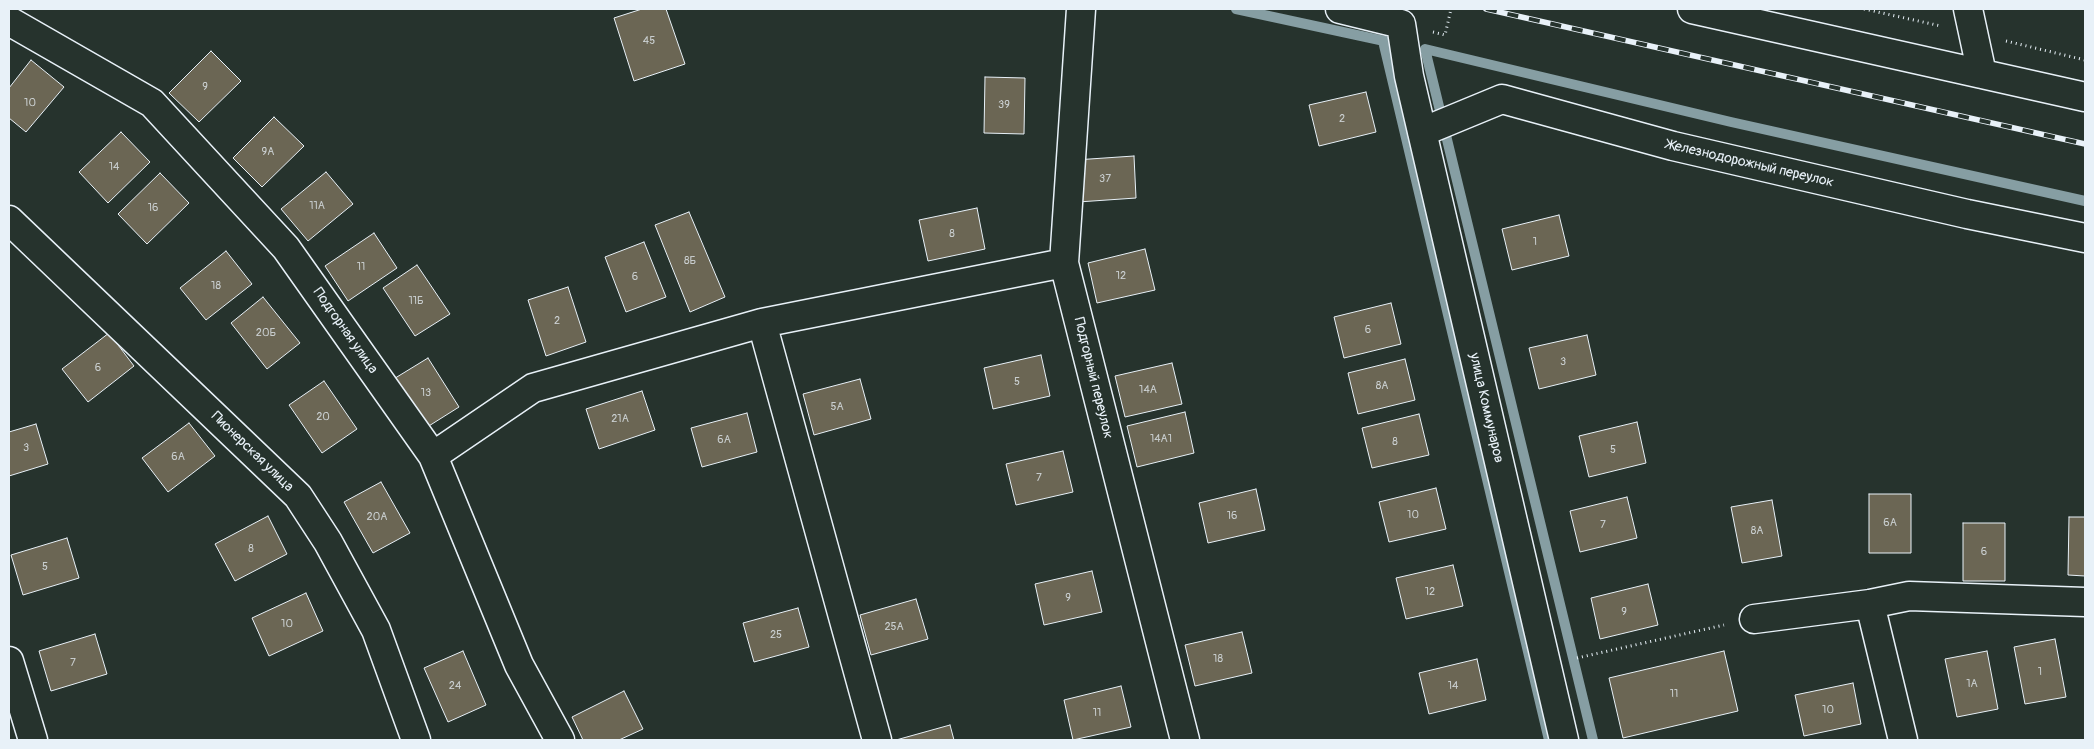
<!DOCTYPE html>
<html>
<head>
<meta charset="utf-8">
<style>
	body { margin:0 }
	#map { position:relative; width:2094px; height:749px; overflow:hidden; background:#26332d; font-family:Pangolin,sans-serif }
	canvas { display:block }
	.frame { position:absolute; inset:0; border:10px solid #e8f1f8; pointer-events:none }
</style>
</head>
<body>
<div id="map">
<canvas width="2094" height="749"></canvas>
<div class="frame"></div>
</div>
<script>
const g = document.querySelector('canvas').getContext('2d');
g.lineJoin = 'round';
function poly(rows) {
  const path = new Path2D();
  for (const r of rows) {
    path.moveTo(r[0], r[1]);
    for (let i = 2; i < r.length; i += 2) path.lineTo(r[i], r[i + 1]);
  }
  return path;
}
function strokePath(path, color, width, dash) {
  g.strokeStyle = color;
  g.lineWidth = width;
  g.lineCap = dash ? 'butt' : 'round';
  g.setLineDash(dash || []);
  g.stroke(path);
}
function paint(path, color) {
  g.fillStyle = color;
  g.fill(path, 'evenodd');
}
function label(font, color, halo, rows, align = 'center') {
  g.font = font + ' Pangolin,sans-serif';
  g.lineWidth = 4;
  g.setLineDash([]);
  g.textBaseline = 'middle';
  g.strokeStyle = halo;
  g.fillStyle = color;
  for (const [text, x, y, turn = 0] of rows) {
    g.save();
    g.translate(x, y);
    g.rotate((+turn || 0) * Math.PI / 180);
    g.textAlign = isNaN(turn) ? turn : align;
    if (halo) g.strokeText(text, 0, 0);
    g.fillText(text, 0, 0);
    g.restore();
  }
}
strokePath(poly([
	[1236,9,1389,42],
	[1383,41,1549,740],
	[1593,740,1425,49,1731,122,2085,201]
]), '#869ea3', 10);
const building = poly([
	[642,9,666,9,685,64,634,81,614,18,642,9],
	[211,51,241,81,199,122,169,93,211,51],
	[31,60,64,87,26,132,9,118,9,88,31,60],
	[985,77,1025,78,1024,134,984,133,985,77],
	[1366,92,1376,132,1319,146,1309,105,1366,92],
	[274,117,304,146,262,187,233,158,274,117],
	[121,132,150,162,108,203,79,172,121,132],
	[1134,156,1136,198,1078,202,1075,160,1134,156],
	[326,172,353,204,308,241,281,209,326,172],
	[160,173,189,203,147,244,118,214,160,173],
	[977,208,985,249,928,261,919,220,977,208],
	[689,212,725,297,690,312,655,225,689,212],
	[1559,215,1569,256,1512,270,1502,229,1559,215],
	[374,233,397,268,348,301,325,266,374,233],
	[644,242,666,297,626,312,605,257,644,242],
	[1145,249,1155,290,1097,303,1088,263,1145,249],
	[226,251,252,284,206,320,180,288,226,251],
	[417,265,450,314,415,336,383,288,417,265],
	[568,287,586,342,546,356,528,300,568,287],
	[263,297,300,343,267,369,231,323,263,297],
	[1391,303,1401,344,1344,358,1334,317,1391,303],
	[109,333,134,366,88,402,62,369,109,333],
	[1587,335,1596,375,1539,389,1529,348,1587,335],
	[1041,355,1050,396,993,409,984,368,1041,355],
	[428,358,459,407,424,429,392,380,428,358],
	[1405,359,1415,400,1358,414,1348,373,1405,359],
	[1172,363,1182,404,1125,417,1115,376,1172,363],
	[860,379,871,419,814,435,803,394,860,379],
	[324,381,357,429,322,453,289,405,324,381],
	[642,391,655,430,599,449,586,409,642,391],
	[1185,412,1194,453,1137,467,1127,426,1185,412],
	[747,413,757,452,702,467,691,428,747,413],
	[1419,414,1429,455,1372,468,1362,428,1419,414],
	[1637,422,1646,463,1589,477,1579,436,1637,422],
	[189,423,215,456,168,492,142,458,189,423],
	[36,424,48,464,9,476,9,432,36,424],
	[1063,451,1073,492,1016,505,1006,464,1063,451],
	[381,482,410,533,373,553,344,502,381,482],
	[1436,488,1446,529,1389,542,1379,502,1436,488],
	[1256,489,1265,530,1208,543,1199,503,1256,489],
	[1869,494,1911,494,1911,553,1869,553,1869,494],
	[1627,497,1637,538,1580,552,1570,511,1627,497],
	[1772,500,1782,556,1742,563,1731,507,1772,500],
	[268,516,287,554,235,581,215,544,268,516],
	[2069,517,2085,517,2085,576,2068,575,2069,517],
	[1963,523,2005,523,2005,581,1963,581,1963,523],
	[67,538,79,578,23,595,11,555,67,538],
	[1453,565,1463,606,1406,619,1396,578,1453,565],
	[1092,571,1102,612,1044,625,1035,584,1092,571],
	[1648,584,1658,625,1600,639,1591,598,1648,584],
	[306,593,323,631,269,656,252,618,306,593],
	[916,599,928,639,871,655,860,615,916,599],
	[798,608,809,647,754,662,743,623,798,608],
	[1242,632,1252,673,1195,686,1185,645,1242,632],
	[95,634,107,674,51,691,39,651,95,634],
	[2055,639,2066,697,2025,704,2014,647,2055,639],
	[463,651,486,705,448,722,424,668,463,651],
	[1724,651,1738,711,1623,738,1609,678,1724,651],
	[1987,651,1998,709,1957,717,1945,659,1987,651],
	[1477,659,1486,700,1429,714,1419,673,1477,659],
	[1853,683,1861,724,1804,736,1795,695,1853,683],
	[1121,686,1131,727,1073,740,1064,700,1121,686],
	[624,691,643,729,619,740,583,740,572,717,624,691],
	[950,725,954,740,896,740,950,725]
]);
paint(building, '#6b6654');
strokePath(building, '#e8f1f8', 1);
const minor = poly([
	[1081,9,1064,263,1185,740],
	[1340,9,1401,24,1409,76,1564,740],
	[1692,9,2085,97],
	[1968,9,1982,74],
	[9,21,152,103,286,248,433,456,519,665,560,740],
	[1422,132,1502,99,1673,146,1967,214,2085,238],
	[9,220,298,496,328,542,376,630,416,740],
	[762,323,877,740],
	[433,456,533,388,762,323,1064,263],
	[1870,604,1903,740],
	[1754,619,1870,604,1909,596,2085,602],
	[9,661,33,740]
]);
strokePath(minor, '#e8f1f8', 31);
strokePath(poly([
	[1864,9,1941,26],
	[1433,32,1445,35,1451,9],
	[2006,41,2085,60],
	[1577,658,1724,625]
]), '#e8f1f8', 3, [1, 4]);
strokePath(minor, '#26332d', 28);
const rail = poly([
	[1486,9,2085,144]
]);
strokePath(rail, '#e8f1f8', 5.5);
strokePath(rail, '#26332d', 4, [11]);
label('11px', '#c9cecf', null, [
	["45",649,41],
	["9",205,87],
	["10",30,103],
	["39",1004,105],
	["2",1342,119],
	["9А",268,152],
	["14",114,167],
	["37",1105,179],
	["11А",317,206],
	["16",153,208],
	["8",952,234],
	["1",1535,242],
	["8Б",690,261],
	["11",361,267],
	["12",1121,276],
	["6",635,277],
	["18",216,286],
	["11Б",416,301],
	["2",557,321],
	["6",1368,330],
	["20Б",266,333],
	["3",1563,362],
	["6",98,368],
	["5",1017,382],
	["8А",1382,386],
	["14А",1148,390],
	["13",426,393],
	["5А",837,407],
	["20",323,417],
	["21А",620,419],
	["14А1",1161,439],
	["6А",724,440],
	["8",1395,442],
	["3",26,448],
	["5",1613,450],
	["6А",178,457],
	["7",1039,478],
	["10",1413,515],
	["16",1232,516],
	["20А",377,517],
	["6А",1890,523],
	["7",1603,525],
	["8А",1757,531],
	["8",251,549],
	["6",1984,552],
	["5",45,567],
	["12",1430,592],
	["9",1068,598],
	["9",1624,612],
	["10",287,624],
	["25А",894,627],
	["25",776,635],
	["18",1218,659],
	["7",73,663],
	["1",2040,672],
	["1А",1972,684],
	["24",455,686],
	["14",1453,686],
	["11",1674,694],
	["10",1828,710],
	["11",1097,713]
]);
label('14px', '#e8f1f8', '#26332d', [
	["Железнодорожный переулок",1750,164,13],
	["Подгорная улица",345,331,55],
	["Подгорный переулок",1093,378,76],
	["улица Коммунаров",1486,408,77],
	["Пионерская улица",252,452,44]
]);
</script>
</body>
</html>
